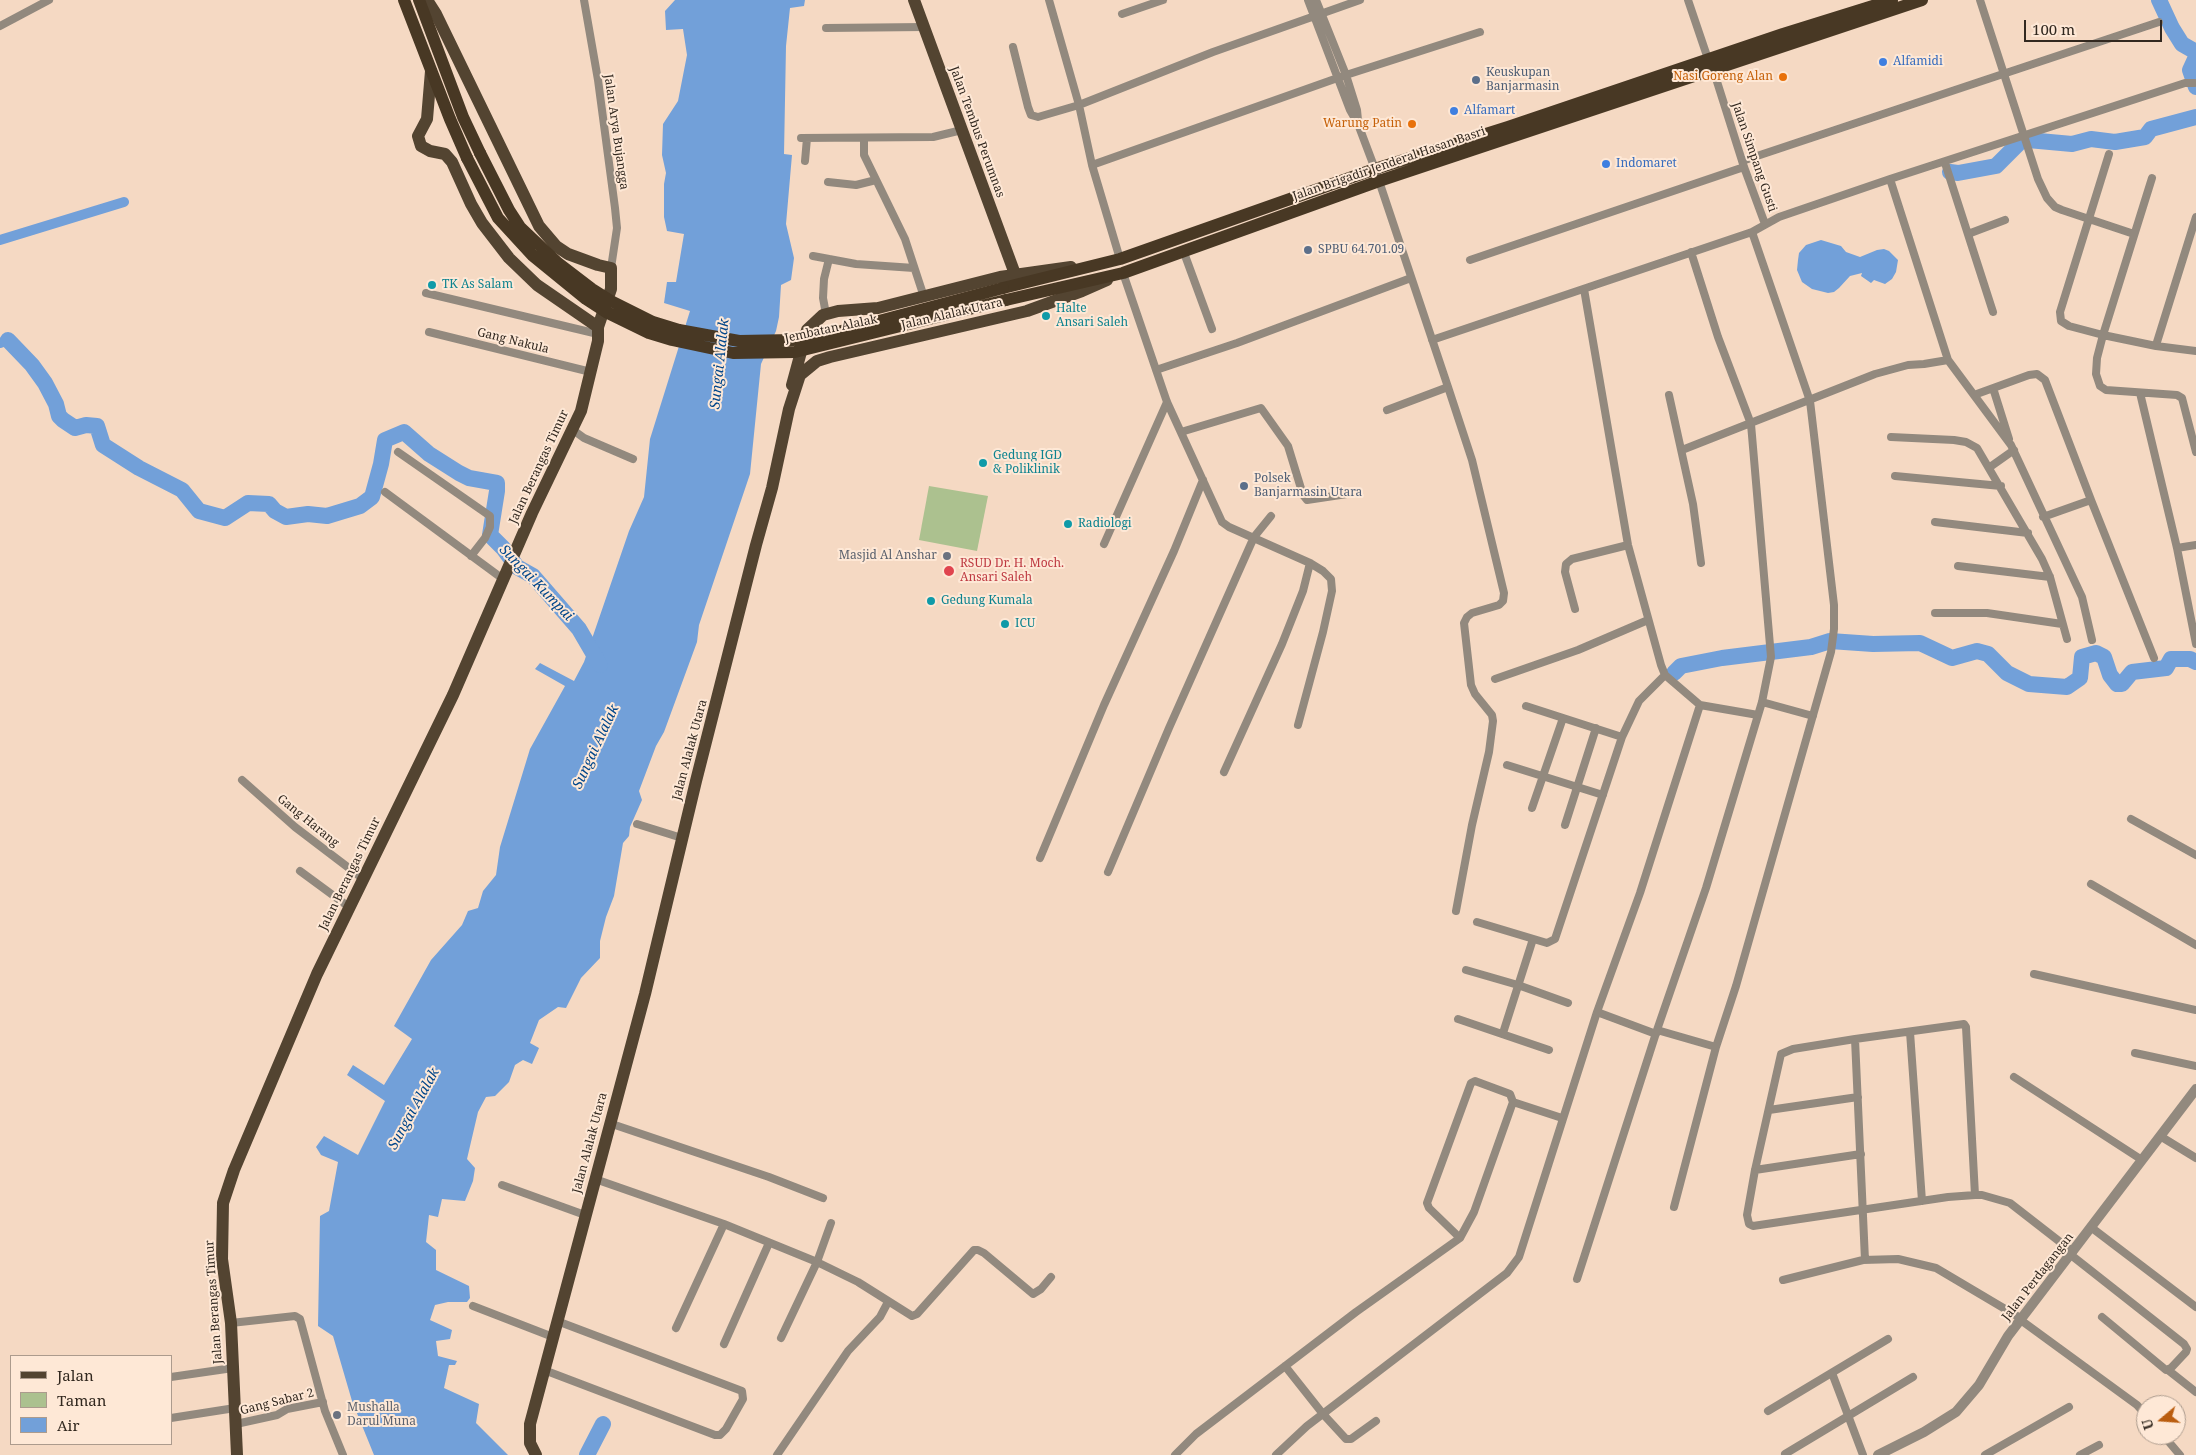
<!DOCTYPE html>
<html>
<head>
<meta charset="utf-8">
<style>
	body { margin:0 }
	#map { position:relative; width:2196px; height:1455px; overflow:hidden; background:#f5d9c3; font-family:"Noto Serif",serif }
	canvas { display:block }
	.legend { position:absolute; left:10px; top:1355px; width:162px; height:90px; box-sizing:border-box; background:#fee8d6; border:1px solid #ac9b8d; margin:0; padding:6px 9px; list-style:none; font-size:15px; color:#32281f }
	.legend li { display:flex; align-items:center; gap:10px; height:25px }
	.legend b { width:25px; border:1px solid #ac9b8d }
	.north { position:absolute; left:2136px; top:1395px; width:50px; height:50px; box-sizing:border-box; background:#fee8d6; border:1px solid #ac9b8d; border-radius:50%; rotate:252deg; font-size:14px; font-weight:700; line-height:20px; text-align:center; color:#32281f }
	.north::after { content:''; display:block; margin:auto; width:18px; height:22px; background:#ba5d0f; clip-path:polygon(50% 0,100% 100%,50% 72%,0 100%) }
	.scale { position:absolute; left:2024px; top:20px; width:138px; height:22px; box-sizing:border-box; border:2px solid #32281f; border-top:0; padding-left:6px; font-size:15px; line-height:18px; white-space:nowrap; color:#32281f; -webkit-text-stroke:4px #fee8d6; paint-order:stroke }
</style>
</head>
<body>
<div id="map">
<canvas width="2196" height="1455"></canvas>
<ul class="legend">
<li><b style="height:6px;background:#534431"></b>Jalan</li>
<li><b style="height:14px;background:#acc18f"></b>Taman</li>
<li><b style="height:14px;background:#72a0d9"></b>Air</li>
</ul>
<div class="north">U</div>
<div class="scale">100 m</div>
</div>
<script>
const g = document.querySelector('canvas').getContext('2d');
g.lineJoin = 'round';
function paint(path, color) {
  g.fillStyle = color;
  g.fill(path, 'evenodd');
}
function poly(rows) {
  const path = new Path2D();
  for (const r of rows) {
    path.moveTo(r[0], r[1]);
    for (let i = 2; i < r.length; i += 2) path.lineTo(r[i], r[i + 1]);
  }
  return path;
}
function strokePath(path, color, width, dash) {
  g.strokeStyle = color;
  g.lineWidth = width;
  g.lineCap = dash ? 'butt' : 'round';
  g.setLineDash(dash || []);
  g.stroke(path);
}
function label(font, color, halo, rows, align = 'center') {
  g.font = font + ' "Noto Serif",serif';
  g.lineWidth = 4;
  g.setLineDash([]);
  g.textBaseline = 'middle';
  g.strokeStyle = halo;
  g.fillStyle = color;
  for (const [text, x, y, turn = 0] of rows) {
    g.save();
    g.translate(x, y);
    g.rotate((+turn || 0) * Math.PI / 180);
    g.textAlign = isNaN(turn) ? turn : align;
    if (halo) g.strokeText(text, 0, 0);
    g.fillText(text, 0, 0);
    g.restore();
  }
}
paint(poly([
	[929,486,988,496,977,551,919,540]
]), '#acc18f');
paint(poly([
	[675,0,805,0,804,6,790,8,786,46,784,154,792,155,786,224,794,258,791,280,781,285,779,317,776,331,761,364,750,474,699,625,697,642,664,732,656,746,639,791,642,800,630,827,629,836,623,843,614,896,606,917,600,941,600,958,581,978,566,1008,558,1007,539,1020,530,1043,539,1048,532,1064,523,1060,515,1065,509,1082,495,1096,486,1097,478,1112,467,1159,475,1168,473,1181,465,1201,442,1199,438,1217,429,1215,426,1242,436,1250,436,1270,469,1286,470,1298,467,1302,448,1302,435,1305,430,1320,452,1330,450,1339,436,1341,438,1356,457,1361,455,1365,449,1365,444,1388,479,1404,476,1423,508,1455,374,1455,352,1401,333,1336,318,1326,320,1216,329,1211,338,1162,321,1155,316,1147,324,1136,358,1155,385,1101,347,1075,353,1065,384,1085,412,1039,394,1026,431,960,462,925,468,911,478,908,483,891,496,875,500,847,530,749,565,686,535,669,540,663,574,681,584,662,629,531,644,497,650,439,690,311,664,303,667,282,676,282,684,234,667,231,664,217,664,184,666,173,662,155,663,124,678,101,687,55,683,29,666,30,665,11],
	[1821,240,1841,246,1846,252,1860,257,1877,250,1884,249,1889,251,1898,260,1896,272,1892,279,1885,284,1874,280,1871,283,1861,276,1862,273,1850,276,1839,288,1834,292,1828,293,1812,289,1802,282,1797,270,1798,260,1799,253,1806,245]
]), '#72a0d9');
strokePath(poly([
	[0,240,124,202],
	[0,343,8,340]
]), '#72a0d9', 10);
strokePath(poly([
	[2159,0,2172,28,2182,44,2196,52],
	[2196,57,2190,70,2196,87],
	[2028,140,2072,144,2091,139,2115,142,2145,137,2151,129,2196,117],
	[1950,172,1958,173,1996,166,2020,142],
	[8,340,32,365,45,383,56,404,59,416,63,420,75,428,86,425,97,426,103,445,139,468,182,490,199,511,225,518,248,503,269,504,275,511,286,517,308,514,327,516,360,506,372,497,381,464,385,440,404,432,429,454,459,473,469,478,497,483,497,491,490,535,503,548,517,567,533,576,579,629,600,665],
	[1674,673,1681,666,1722,658,1811,647,1830,641,1873,644,1920,643,1952,658,1977,651,1988,654,2007,673,2029,684,2067,687,2080,678,2082,657,2096,653,2104,657,2110,675,2117,684,2122,684,2132,672,2166,668,2171,659,2190,659,2196,662],
	[587,1455,603,1424]
]), '#72a0d9', 16);
strokePath(poly([
	[584,0,598,80,615,208,617,228,611,268],
	[1049,0,1079,105,1092,165,1120,259],
	[1308,0,1350,110,1358,124,1375,169,1448,387,1472,460,1504,593,1503,601,1499,605,1472,613,1467,617,1464,623,1471,685,1475,694,1492,715,1493,721,1489,752,1472,825,1456,911],
	[1316,0,1346,75,1357,110,1358,120],
	[1688,0,1708,59],
	[1980,0,2038,179,2047,198,2055,207,2062,210,2134,234],
	[1122,14,1163,0],
	[0,26,49,0],
	[826,28,924,27],
	[1013,47,1028,107,1031,115,1038,117,1079,105,1213,52,1360,0],
	[1713,69,1744,167,1765,224],
	[801,138,933,137,962,130],
	[864,138,864,155,905,239,924,297],
	[2109,154,2060,312,2061,321,2069,326,2103,335,2156,346,2196,351],
	[805,161,807,138],
	[1742,161,2159,22],
	[1945,163,1993,312],
	[1092,165,1346,75,1480,32],
	[2152,178,2103,335,2097,358,2096,374,2100,386,2106,390,2177,395,2182,398,2196,452],
	[1890,179,1948,360,2011,445,2082,597,2092,640],
	[828,182,856,185,876,180],
	[1968,234,2005,220],
	[1183,250,1212,329],
	[813,256,856,264,914,268],
	[1470,260,1744,167],
	[1123,273,1167,402,1222,522,1229,527,1310,563,1323,571,1331,579,1332,591,1323,632,1298,725],
	[1584,289,1628,545,1661,665,1665,675,1700,705,1758,715],
	[426,293,598,334],
	[826,314,823,298,824,279,829,259],
	[429,332,591,372],
	[1432,340,1752,232,1779,217,1890,179,2185,83,2194,83],
	[2157,342,2196,217],
	[1156,370,1237,343,1411,278],
	[1993,388,2009,439],
	[2140,393,2177,548,2196,644],
	[1669,395,1693,504,1701,563],
	[1974,395,2029,375,2037,374,2045,380,2091,500,2043,517],
	[1387,410,1448,387],
	[573,430,584,438,633,459],
	[1181,432,1261,408,1288,446,1303,495,1307,500,1347,494],
	[1891,437,1954,440,1966,442,1977,448,2042,559,2050,577,2067,639],
	[1682,450,1875,374,1908,365,1924,364,1948,360],
	[398,452,490,516,490,527,485,538,471,556],
	[1990,467,2014,450],
	[1895,476,2001,486],
	[385,492,503,579],
	[2091,500,2154,658],
	[1935,522,2028,533],
	[1104,544,1167,402],
	[2177,548,2196,545],
	[1958,566,2050,577],
	[1575,609,1565,572,1566,564,1572,559,1628,545],
	[1935,613,1987,613,2062,624],
	[1495,679,1578,650,1648,620],
	[1762,702,1813,716],
	[1526,706,1622,737],
	[1507,765,1603,795],
	[1224,772,1282,644,1303,591,1310,563],
	[242,780,295,827,362,878],
	[1532,808,1563,718],
	[2131,819,2196,855],
	[637,824,682,838],
	[1565,825,1596,728],
	[1040,858,1104,705,1174,551,1203,480],
	[300,871,349,907],
	[1108,872,1169,728,1254,537,1271,516],
	[2091,884,2196,945],
	[1477,922,1547,943,1555,939,1622,737,1639,701,1665,675],
	[1466,970,1518,985,1568,1003],
	[2034,974,2196,1010],
	[1597,1012,1656,1034],
	[1458,1019,1549,1050],
	[1657,1030,1706,888,1762,702,1771,657,1751,424,1718,337,1691,252],
	[1910,1032,1922,1201],
	[1503,1033,1533,939],
	[1855,1039,1865,1260],
	[2135,1053,2196,1066],
	[2014,1077,2142,1160],
	[1513,1102,1562,1118],
	[1769,1110,1858,1097],
	[609,1123,769,1177,823,1198],
	[2160,1136,2196,1158],
	[1755,1170,1861,1154],
	[595,1179,724,1224,817,1262,858,1282,912,1316,917,1314,974,1250,978,1250,984,1253,1033,1294,1041,1289,1051,1277],
	[502,1185,585,1215],
	[1975,1195,1966,1027,1964,1024,1855,1039,1793,1049,1781,1054,1755,1170,1747,1215,1749,1224,1753,1226,1948,1197,1975,1195,1982,1195,2010,1203,2073,1252],
	[1674,1207,1716,1047,1736,986,1831,652,1834,629,1834,605,1810,401,1752,232],
	[2092,1228,2196,1307],
	[2071,1255,2184,1344,2187,1349,2186,1352,2171,1368,2166,1370,2102,1317],
	[1577,1279,1657,1030,1716,1047],
	[1783,1280,1863,1260,1898,1259,1936,1268,2022,1319],
	[473,1306,553,1337],
	[2022,1321,2137,1405,2146,1415],
	[231,1323,295,1316,300,1319,325,1411,343,1455],
	[676,1328,724,1224],
	[781,1338,817,1262,831,1223],
	[724,1344,769,1243],
	[1285,1366,1323,1414,1346,1439,1351,1439,1376,1421],
	[544,1370,715,1435,720,1435,726,1429,743,1399,742,1391,557,1321],
	[2168,1370,2196,1392],
	[1832,1373,1863,1455],
	[171,1377,233,1368],
	[1768,1411,1888,1339],
	[171,1418,235,1408],
	[236,1424,277,1415,287,1409,323,1402],
	[2163,1435,2180,1455],
	[1785,1454,1913,1377],
	[777,1455,848,1351,880,1317,888,1302],
	[1175,1455,1196,1434,1356,1312,1460,1238,1474,1212,1513,1102,1510,1094,1475,1081,1471,1083,1427,1203,1429,1208,1460,1238],
	[1276,1455,1307,1426,1507,1273,1519,1257,1597,1012,1640,893,1700,705],
	[1985,1455,2069,1407],
	[2080,1455,2099,1445]
]), '#92897e', 8);
strokePath(poly([
	[1878,1455,1924,1432,1956,1412,1979,1385,2008,1336,2196,1089]
]), '#92897e', 10);
strokePath(poly([
	[914,0,1015,274],
	[431,71,427,119,418,136,421,146,430,151,445,154,452,162,471,204,482,223,509,258,537,285,598,327],
	[792,385,807,330,823,315,838,311,878,308,1000,277,1071,267],
	[237,1455,231,1323,222,1259,223,1203,234,1170,317,974,453,695,532,513,581,411,598,341,598,327,611,289,611,268,598,265,568,254,556,246,539,226,436,14,427,0],
	[536,1455,530,1443,530,1424,645,994,696,781,756,545,772,488,789,409,800,375,817,361,830,357,1027,311,1082,291,1107,280]
]), '#534431', 12);
strokePath(poly([
	[404,0,450,119,467,158],
	[419,0,463,117,480,153],
	[1003,288,1120,259,1375,169,1508,127,1783,34,1892,0],
	[1006,300,1123,273,1379,181,1922,0]
]), '#483824', 12);
strokePath(poly([
	[480,153,509,210,520,227,558,263,592,289,611,301,653,322,679,330,739,341,793,340,834,333,1003,288],
	[467,158,498,218,532,255,586,299,606,312,649,333,672,340,733,353,795,352,1006,300]
]), '#483824', 12);
for (const [x, y, r, color] of [
	[1883,62,5,"#3f7fe0"],
	[1783,77,5,"#e8710a"],
	[1476,80,5,"#5c6f8a"],
	[1454,111,5,"#3f7fe0"],
	[1412,124,5,"#e8710a"],
	[1606,164,5,"#3f7fe0"],
	[1308,250,5,"#5c6f8a"],
	[432,285,5,"#0f9aa8"],
	[1046,316,5,"#0f9aa8"],
	[983,463,5,"#0f9aa8"],
	[1244,486,5,"#5c6f8a"],
	[1068,524,5,"#0f9aa8"],
	[947,556,5,"#6b7280"],
	[949,571,6,"#e0444e"],
	[931,601,5,"#0f9aa8"],
	[1005,624,5,"#0f9aa8"],
	[337,1415,5,"#6b7280"]
]) {
  const dot = new Path2D();
  dot.arc(x, y, r, 0, 2 * Math.PI);
  g.fillStyle = color;
  g.fill(dot);
  strokePath(dot, '#fee8d6', 2);
}
label('12px', '#366cbe', '#fee8d6', [
	["Alfamidi",1893,62],
	["Alfamart",1464,111],
	["Indomaret",1616,164]
], 'left');
label('12px', '#4e5e75', '#fee8d6', [
	["Keuskupan",1486,73],
	["Banjarmasin",1486,87],
	["SPBU 64.701.09",1318,250],
	["Polsek",1254,479],
	["Banjarmasin Utara",1254,493]
], 'left');
label('12px', '#c56008', '#fee8d6', [
	["Nasi Goreng Alan",1773,77],
	["Warung Patin",1402,124]
], 'right');
label('12px', '#32281f', '#fee8d6', [
	["Jalan Arya Bujangga",616,132,82],
	["Jalan Tembus Perumnas",977,132,70],
	["Jalan Simpang Gusti",1754,157,71],
	["Jalan Brigadir Jenderal Hasan Basri",1389,164,-19],
	["Jalan Alalak Utara",952,314,-13],
	["Jembatan Alalak",831,329,-12],
	["Gang Nakula",513,341,14],
	["Jalan Berangas Timur",539,467,-65],
	["Jalan Alalak Utara",690,750,-75],
	["Gang Harang",308,821,39],
	["Jalan Berangas Timur",350,874,-64],
	["Jalan Alalak Utara",590,1143,-75],
	["Jalan Perdagangan",2038,1277,-52],
	["Jalan Berangas Timur",214,1302,-94],
	["Gang Sabar 2",277,1402,-14]
]);
label('12px', '#0d838f', '#fee8d6', [
	["TK As Salam",442,285],
	["Halte",1056,309],
	["Ansari Saleh",1056,323],
	["Gedung IGD",993,456],
	["& Poliklinik",993,470],
	["Radiologi",1078,524],
	["Gedung Kumala",941,601],
	["ICU",1015,624]
], 'left');
label('12px', '#5b616d', '#fee8d6', [
	["Masjid Al Anshar",937,556],
	["Mushalla",347,1408,"left"],
	["Darul Muna",347,1422,"left"]
], 'right');
label('12px', '#be3a42', '#fee8d6', [
	["RSUD Dr. H. Moch.",960,564],
	["Ansari Saleh",960,578]
], 'left');
label('italic 14px', '#01468a', '#fee8d6', [
	["Sungai Alalak",720,364,-84],
	["Sungai Kumpai",536,583,46],
	["Sungai Alalak",596,747,-65],
	["Sungai Alalak",414,1109,-61]
]);
</script>
</body>
</html>
